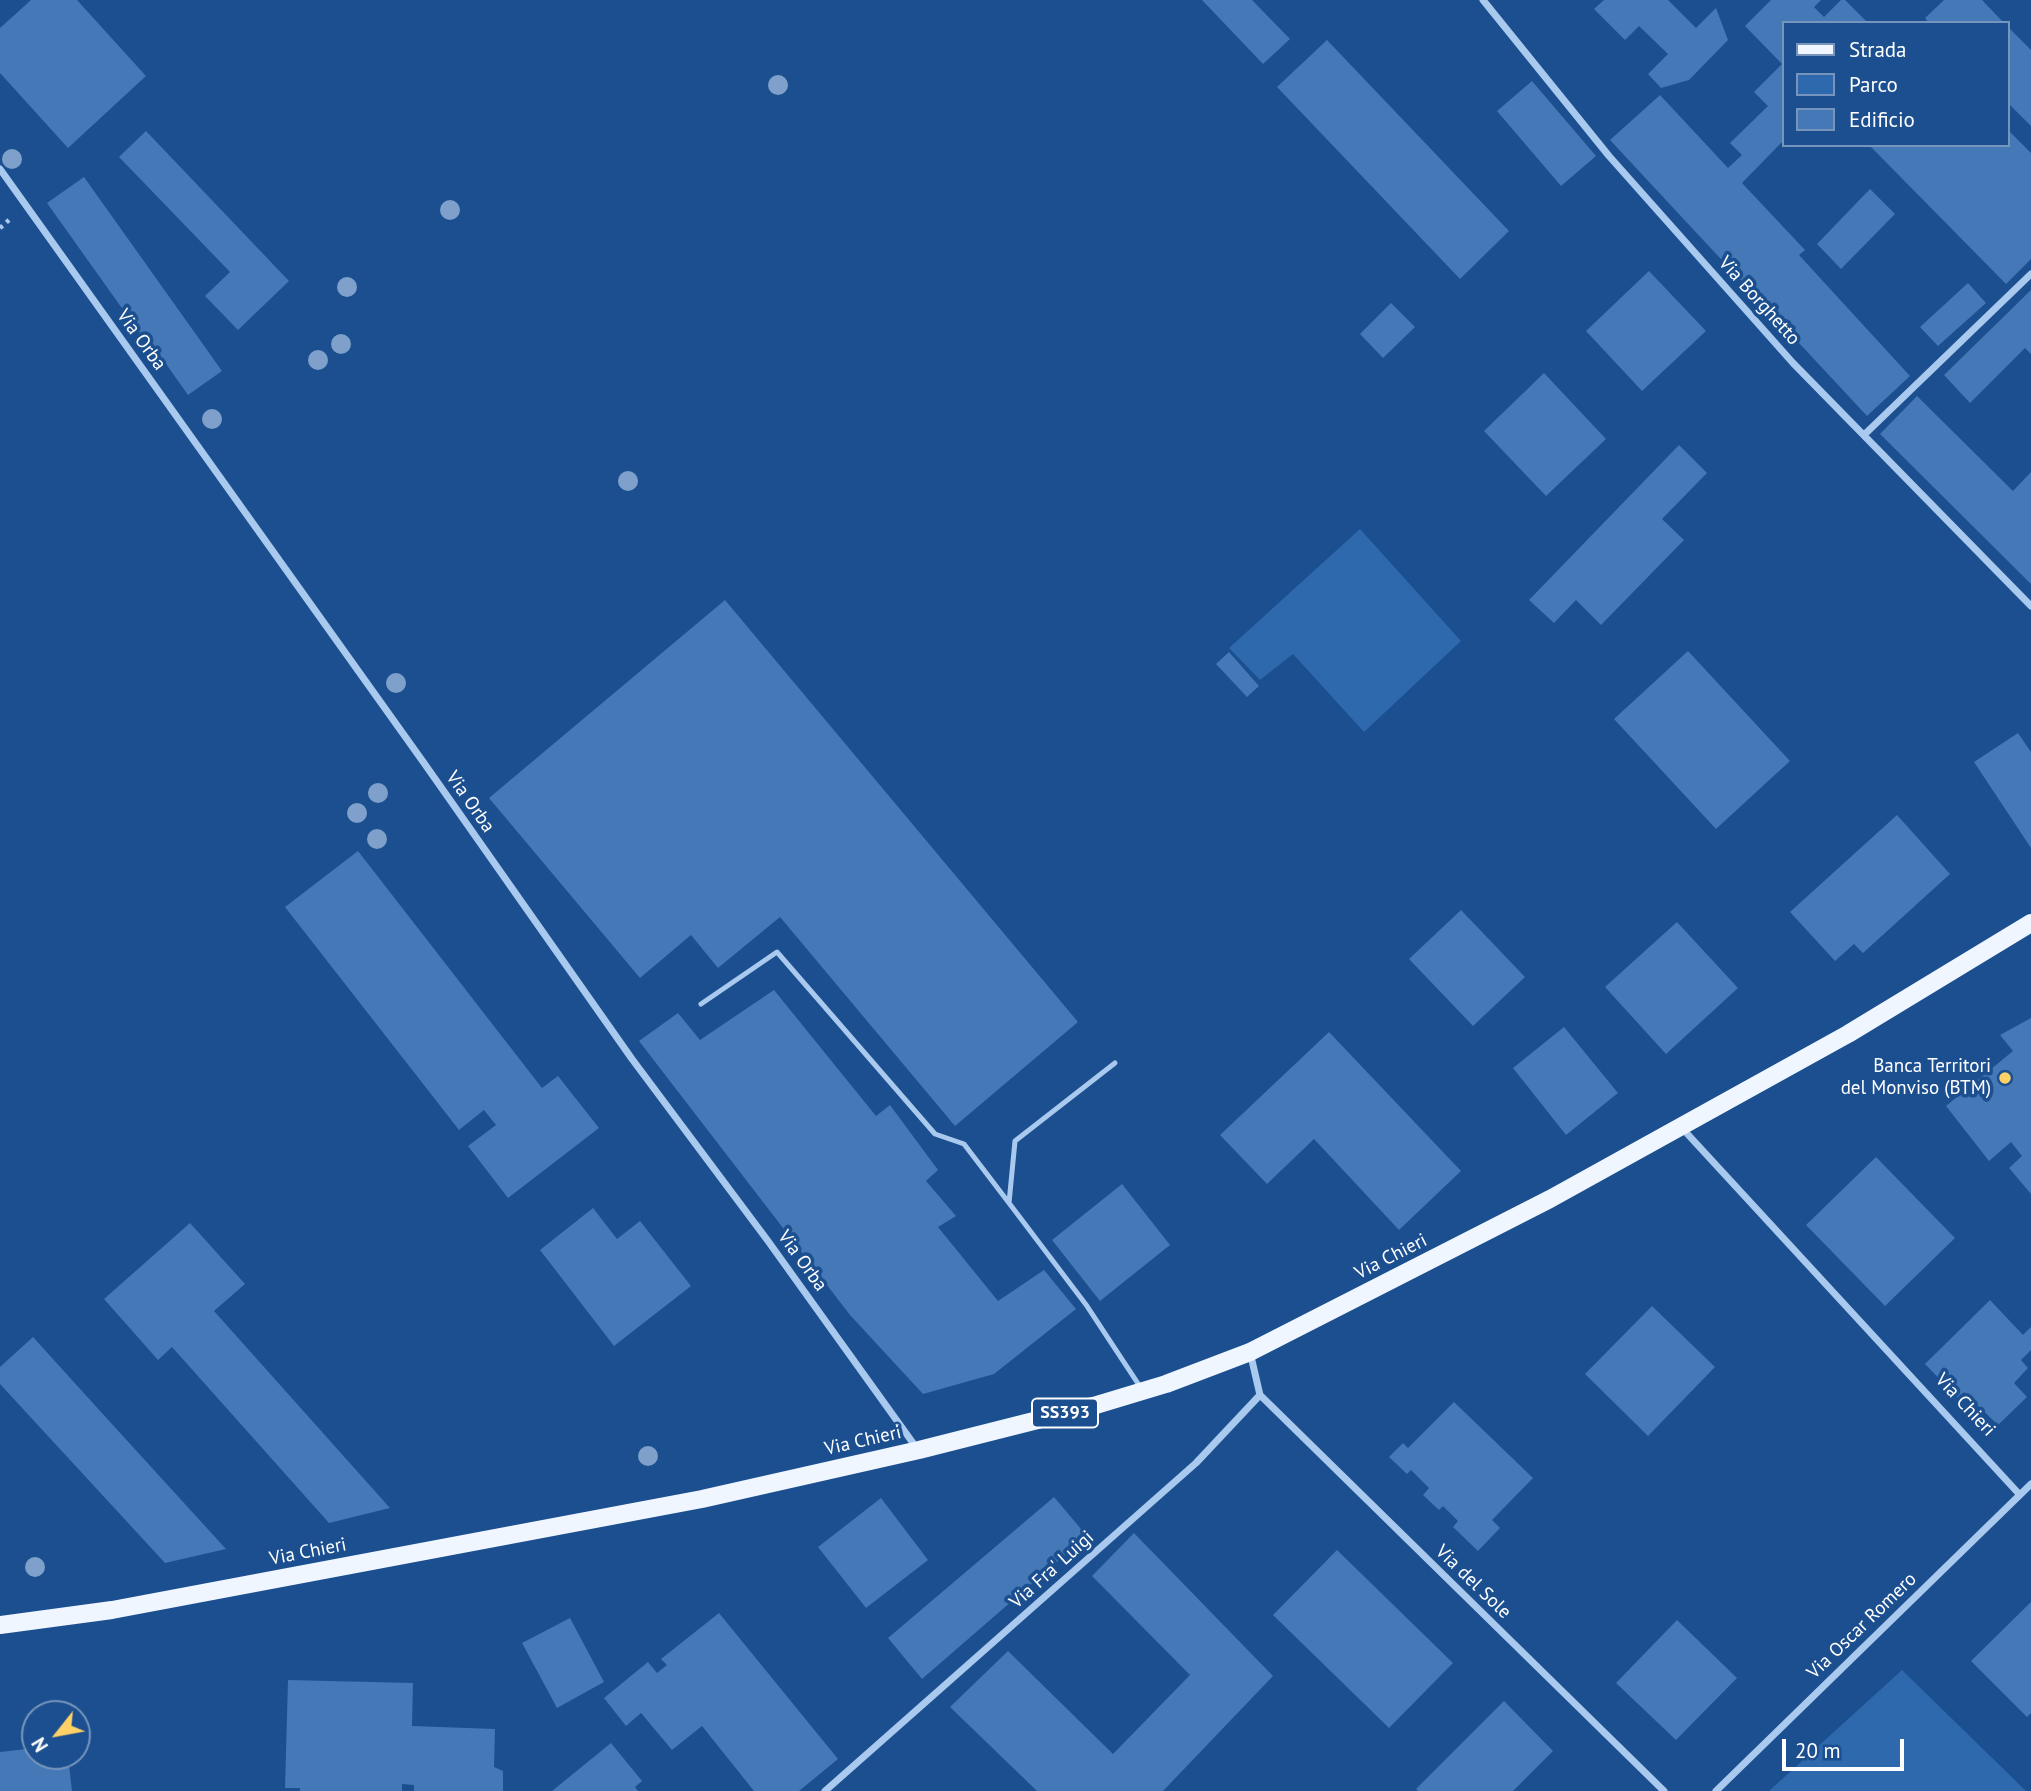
<!DOCTYPE html>
<html>
<head>
<meta charset="utf-8">
<style>
	body { margin:0 }
	#map { position:relative; width:2031px; height:1791px; overflow:hidden; background:#1b4f8f; font-family:"PT Sans",sans-serif }
	canvas { display:block }
	.legend { position:absolute; left:1782px; top:21px; width:228px; height:126px; box-sizing:border-box; background:#1b4f8f; border:2px solid #7695bc; margin:0; padding:9px 12px; list-style:none; font-size:21px; color:#fff }
	.legend li { display:flex; align-items:center; gap:14px; height:35px }
	.legend b { width:35px; border:2px solid #7695bc }
	.north { position:absolute; left:21px; top:1700px; width:70px; height:70px; box-sizing:border-box; background:#1b4f8f; border:2px solid #7695bc; border-radius:50%; rotate:239deg; font-size:19px; font-weight:700; line-height:28px; text-align:center; color:#fff }
	.north::after { content:''; display:block; margin:auto; width:24px; height:32px; background:#ffd166; clip-path:polygon(50% 0,100% 100%,50% 72%,0 100%) }
	.scale { position:absolute; left:1782px; top:1739px; width:122px; height:32px; box-sizing:border-box; border:4px solid #fff; border-top:0; padding-left:9px; font-size:21px; line-height:24px; white-space:nowrap; color:#fff; -webkit-text-stroke:5px #1b4f8f; paint-order:stroke }
</style>
</head>
<body>
<div id="map">
<canvas width="2031" height="1791"></canvas>
<ul class="legend">
<li><b style="height:9px;background:#f0f6ff"></b>Strada</li>
<li><b style="height:19px;background:#2e69ad"></b>Parco</li>
<li><b style="height:19px;background:#4478b7"></b>Edificio</li>
</ul>
<div class="north">N</div>
<div class="scale">20 m</div>
</div>
<script>
const g = document.querySelector('canvas').getContext('2d');
g.lineJoin = 'round';
function paint(path, color) {
  g.fillStyle = color;
  g.fill(path, 'evenodd');
}
function poly(rows) {
  const path = new Path2D();
  for (const r of rows) {
    path.moveTo(r[0], r[1]);
    for (let i = 2; i < r.length; i += 2) path.lineTo(r[i], r[i + 1]);
  }
  return path;
}
function strokePath(path, color, width, dash) {
  g.strokeStyle = color;
  g.lineWidth = width;
  g.lineCap = dash ? 'butt' : 'round';
  g.setLineDash(dash || []);
  g.stroke(path);
}
function label(font, color, halo, rows, align = 'center') {
  g.font = font + ' "PT Sans",sans-serif';
  g.lineWidth = 7;
  g.setLineDash([]);
  g.textBaseline = 'middle';
  g.strokeStyle = halo;
  g.fillStyle = color;
  for (const [text, x, y, turn = 0] of rows) {
    g.save();
    g.translate(x, y);
    g.rotate((+turn || 0) * Math.PI / 180);
    g.textAlign = isNaN(turn) ? turn : align;
    if (halo) g.strokeText(text, 0, 0);
    g.fillText(text, 0, 0);
    g.restore();
  }
}
paint(poly([
	[1360,529,1461,641,1364,732,1293,654,1260,680,1229,648],
	[1902,1670,2026,1791,1769,1791]
]), '#2e69ad');
paint(poly([
	[31,0,77,0,146,76,68,148,0,73,0,28],
	[1202,0,1252,0,1290,39,1263,64],
	[1604,0,1668,0,1696,28,1716,8,1728,40,1689,80,1661,88,1648,74,1668,54,1639,26,1625,40,1594,9],
	[1771,0,1821,0,1814,7,1824,17,1841,0,1845,0,1868,23,1784,23,1784,140,1742,183,1805,250,1799,255,1910,376,1867,416,1610,140,1660,95,1728,168,1742,155,1730,143,1768,106,1754,92,1782,64,1745,26],
	[1944,0,1982,0,2004,23,1929,23,1925,18],
	[2008,27,2031,50,2031,126,2008,103],
	[1327,40,1509,231,1460,279,1277,87],
	[1532,81,1596,156,1561,186,1497,111],
	[2008,130,2031,153,2031,259,2006,284,1869,145,2008,145],
	[146,131,289,281,238,330,205,296,230,272,119,157],
	[84,177,222,371,188,395,164,361,161,363,47,203],
	[1870,189,1895,214,1841,269,1817,244],
	[1649,271,1706,331,1642,391,1586,331],
	[1968,283,1986,303,1938,346,1920,327],
	[2031,290,2031,354,2025,348,1970,403,1944,375],
	[1391,303,1415,327,1383,358,1360,334],
	[1544,373,1606,439,1546,496,1484,431],
	[1917,396,2013,491,2031,472,2031,584,1880,434],
	[1679,445,1707,473,1662,519,1684,540,1601,625,1576,600,1554,623,1529,600],
	[725,600,1078,1022,955,1126,780,917,718,968,691,935,640,978,489,798],
	[1688,651,1790,761,1716,829,1614,719],
	[1229,652,1259,686,1247,697,1216,664],
	[2018,733,2031,752,2031,848,1974,762],
	[1897,815,1950,874,1863,953,1854,944,1835,961,1790,912],
	[358,851,542,1088,558,1076,599,1128,508,1198,468,1146,496,1125,484,1110,459,1130,285,907],
	[1461,910,1525,977,1473,1026,1409,959],
	[1677,922,1738,988,1666,1054,1605,987],
	[774,990,876,1116,890,1105,938,1170,926,1181,956,1216,938,1227,998,1301,1044,1270,1076,1309,994,1374,923,1394,850,1315,639,1041,678,1013,700,1040],
	[2031,1018,2031,1194,2009,1168,2022,1156,2011,1142,1989,1161,1946,1106,2013,1051,2000,1035],
	[1564,1027,1618,1093,1566,1135,1513,1068],
	[1329,1032,1461,1171,1399,1230,1314,1139,1267,1184,1220,1135],
	[1876,1157,1955,1238,1885,1306,1806,1225],
	[1122,1184,1170,1245,1100,1301,1052,1240],
	[593,1208,617,1239,640,1221,691,1286,614,1346,540,1250],
	[190,1223,245,1284,214,1311,390,1508,329,1523,172,1347,158,1360,104,1299],
	[1990,1300,2023,1335,2031,1327,2031,1350,2021,1360,2028,1368,2014,1383,2027,1397,1998,1425,1964,1392,1958,1398,1925,1364],
	[1652,1306,1715,1367,1648,1436,1585,1374],
	[33,1337,101,1412,226,1549,165,1563,0,1384,0,1367],
	[1454,1402,1533,1478,1492,1520,1500,1528,1478,1551,1453,1527,1458,1521,1443,1506,1439,1510,1423,1495,1429,1488,1411,1470,1407,1474,1389,1457,1403,1443,1408,1448],
	[1054,1497,1087,1536,922,1679,888,1638],
	[881,1498,928,1560,866,1608,818,1547],
	[1134,1533,1273,1676,1163,1791,1037,1791,950,1707,1008,1651,1113,1754,1190,1675,1092,1576],
	[1337,1550,1453,1663,1389,1728,1273,1615],
	[2031,1602,2031,1713,2027,1717,1971,1661],
	[719,1613,838,1759,799,1791,754,1791,702,1726,672,1750,641,1713,626,1726,604,1698,648,1662,657,1673,667,1665,661,1659],
	[570,1618,604,1682,557,1708,522,1643],
	[1677,1620,1737,1678,1676,1740,1616,1683],
	[288,1680,413,1683,412,1726,495,1729,494,1767,503,1771,503,1791,414,1791,414,1785,402,1784,402,1791,300,1791,300,1788,285,1788],
	[1504,1701,1553,1751,1513,1791,1418,1791,1416,1789],
	[611,1743,642,1781,635,1787,638,1791,552,1791],
	[35,1748,35,1756,68,1756,72,1791,0,1791,0,1752]
]), '#4478b7');
strokePath(poly([
	[0,228,9,220]
]), '#a9c9ee', 4.5, [3.5, 5]);
strokePath(poly([
	[701,1004,777,952,935,1134,964,1144,1009,1203],
	[1115,1063,1015,1141,1009,1203,1087,1306,1141,1388]
]), '#a9c9ee', 5);
strokePath(poly([
	[1483,0,1609,156,1793,363,2031,606],
	[0,169,424,763,632,1059,768,1241,918,1450],
	[1865,434,2031,274],
	[1681,1127,2020,1495],
	[1260,1395,1664,1791],
	[825,1791,1196,1463,1260,1395,1250,1352],
	[1716,1791,2031,1484]
]), '#a9c9ee', 7);
strokePath(poly([
	[0,1625,112,1610,702,1499,919,1450,1093,1406,1166,1384,1250,1352,1550,1199,1848,1034,2031,923]
]), '#f0f6ff', 18);
g.fillStyle = '#7ea0ca';
for (const [x, y] of [
	[778,85],
	[12,159],
	[450,210],
	[347,287],
	[341,344],
	[318,360],
	[212,419],
	[628,481],
	[396,683],
	[378,793],
	[357,813],
	[377,839],
	[648,1456],
	[35,1567]
]) {
  g.beginPath();
  g.arc(x, y, 10, 0, 2 * Math.PI);
  g.fill();
}
for (const [x, y, r, color] of [
	[2005,1078,7,"#ffd166"]
]) {
  const dot = new Path2D();
  dot.arc(x, y, r, 0, 2 * Math.PI);
  g.fillStyle = color;
  g.fill(dot);
  strokePath(dot, '#1b4f8f', 2.5);
}
for (const [x, y, w] of [
	[1065,1413,66]
]) {
  const box = new Path2D();
  box.roundRect(x - w / 2, y - 14.5, w, 29, 5);
  g.fillStyle = '#1b4f8f';
  g.fill(box);
  strokePath(box, '#fff', 2);
}
label('bold 18px', '#fff', null, [
	["SS393",1065,1413]
]);
label('19px', '#fff', '#1b4f8f', [
	["Via Borghetto",1759,301,48],
	["Via Orba",141,340,54],
	["Via Orba",470,802,55],
	["Via Chieri",1391,1257,-27],
	["Via Orba",802,1261,54],
	["Via Chieri",1965,1405,47],
	["Via Chieri",863,1441,-13],
	["Via Chieri",308,1552,-11],
	["Via Fra' Luigi",1052,1570,-42],
	["Via del Sole",1473,1582,44],
	["Via Oscar Romero",1862,1626,-44]
]);
label('19px', '#fff', '#1b4f8f', [
	["Banca Territori",1991,1067],
	["del Monviso (BTM)",1991,1089]
], 'right');
</script>
</body>
</html>
